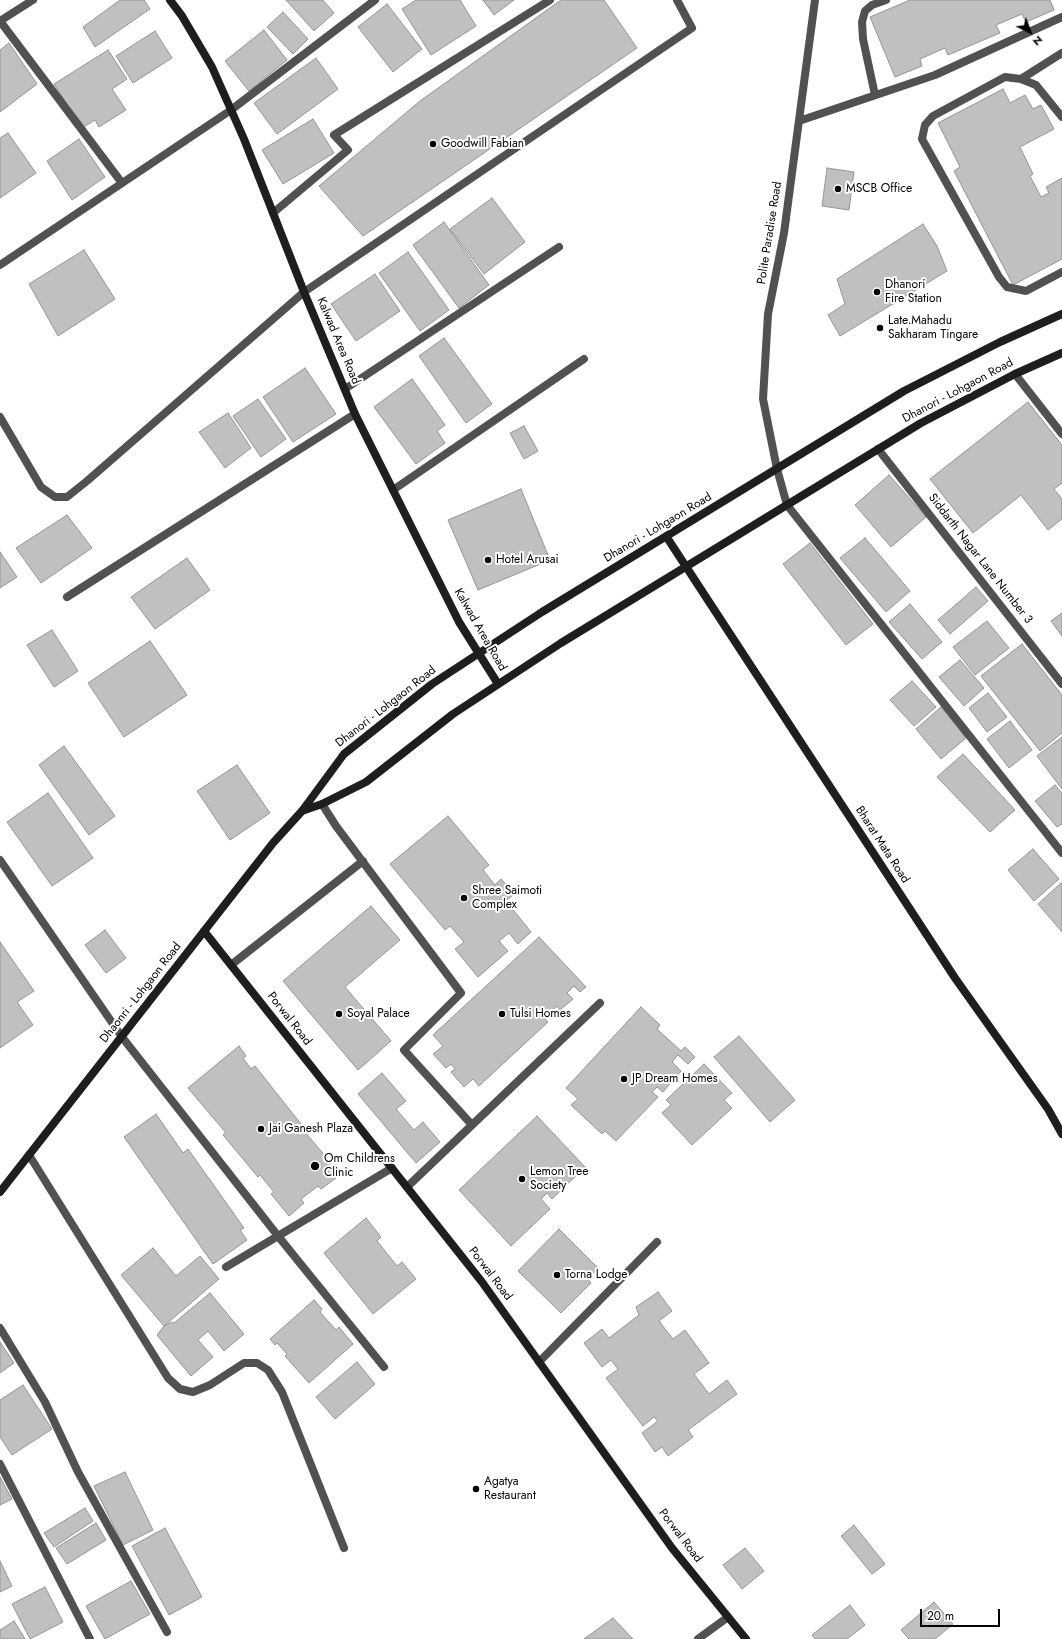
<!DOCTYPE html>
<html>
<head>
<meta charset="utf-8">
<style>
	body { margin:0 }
	#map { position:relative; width:1062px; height:1639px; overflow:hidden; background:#fff; font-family:Jost,sans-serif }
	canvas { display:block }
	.north { position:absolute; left:1010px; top:12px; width:40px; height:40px; -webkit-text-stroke:3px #fff; paint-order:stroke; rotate:138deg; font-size:11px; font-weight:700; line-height:16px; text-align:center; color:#000 }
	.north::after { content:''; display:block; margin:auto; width:14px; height:18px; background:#000; clip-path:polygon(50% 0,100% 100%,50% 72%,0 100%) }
	.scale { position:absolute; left:920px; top:1609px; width:80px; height:18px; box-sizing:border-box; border:2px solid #000; border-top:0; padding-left:5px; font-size:12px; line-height:14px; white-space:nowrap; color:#000; -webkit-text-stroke:3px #fff; paint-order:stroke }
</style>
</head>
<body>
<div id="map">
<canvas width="1062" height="1639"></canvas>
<div class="north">N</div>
<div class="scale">20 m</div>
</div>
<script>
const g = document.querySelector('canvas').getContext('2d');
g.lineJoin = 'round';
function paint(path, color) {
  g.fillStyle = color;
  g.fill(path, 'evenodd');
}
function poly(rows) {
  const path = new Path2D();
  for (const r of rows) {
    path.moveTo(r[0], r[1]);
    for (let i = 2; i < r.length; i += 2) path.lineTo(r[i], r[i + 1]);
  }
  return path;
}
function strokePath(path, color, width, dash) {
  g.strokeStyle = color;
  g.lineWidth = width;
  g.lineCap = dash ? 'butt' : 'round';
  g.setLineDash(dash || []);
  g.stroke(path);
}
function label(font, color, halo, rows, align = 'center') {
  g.font = font + ' Jost,sans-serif';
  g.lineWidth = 4;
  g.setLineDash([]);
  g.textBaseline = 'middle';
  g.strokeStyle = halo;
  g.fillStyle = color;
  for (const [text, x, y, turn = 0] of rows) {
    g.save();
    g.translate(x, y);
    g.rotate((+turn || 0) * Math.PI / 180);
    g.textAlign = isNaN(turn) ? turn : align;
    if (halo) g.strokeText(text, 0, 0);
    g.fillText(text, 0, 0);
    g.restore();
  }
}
const building = poly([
	[120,0,144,0,150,9,95,47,83,27,120,0],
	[286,0,323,0,334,13,314,31,286,0],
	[416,0,460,0,476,26,431,55,402,9,416,0],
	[483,0,514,0,494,15,483,0],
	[561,0,604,0,637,48,363,236,319,186,420,101,561,0],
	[910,0,1050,0,1054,10,1026,22,1022,14,996,25,1000,33,948,55,945,48,920,59,922,66,895,77,870,17,910,0],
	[387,4,422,49,393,72,358,27,387,4],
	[283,12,308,39,293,54,267,27,283,12],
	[264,30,287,60,249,91,225,61,264,30],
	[155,31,172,58,133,83,116,56,155,31],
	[9,43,37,84,0,112,0,50,9,43],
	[108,50,127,79,112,89,126,110,99,127,95,120,82,128,54,84,108,50],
	[316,58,338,89,277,134,254,103,316,58],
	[1003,89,1010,103,1025,95,1033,109,1041,105,1054,129,1020,147,1033,174,1030,176,1041,197,1049,193,1046,187,1062,178,1062,259,1013,285,954,171,960,167,938,123,1003,89],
	[313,119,334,153,283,184,262,150,313,119],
	[8,133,36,173,0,198,0,138,8,133],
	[79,139,105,177,72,200,47,161,79,139],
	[827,168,854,172,849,210,822,206,827,168],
	[492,198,525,242,484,274,450,229,492,198],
	[444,222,489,285,459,308,413,245,444,222],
	[923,224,937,246,947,271,840,336,828,315,845,304,837,279,923,224],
	[84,250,115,299,58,336,29,284,84,250],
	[408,252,449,310,420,331,379,273,408,252],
	[375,274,400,311,356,341,331,304,375,274],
	[444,338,492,404,466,423,419,356,444,338],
	[305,368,336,414,293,442,263,397,305,368],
	[412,379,445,425,437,431,445,443,416,464,374,407,412,379],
	[258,399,286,439,261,457,233,416,258,399],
	[1028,402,1062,445,1062,483,1054,489,1062,499,1062,519,1048,530,1021,495,973,533,930,479,1028,402],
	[228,413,251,448,225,468,199,432,228,413],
	[524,426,538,451,524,459,510,433,524,426],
	[889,475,926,517,891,547,855,505,889,475],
	[521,489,550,560,478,590,448,520,521,489],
	[67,515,92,548,41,583,16,548,67,515],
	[865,538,910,591,886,612,840,558,865,538],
	[810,543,873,624,846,645,783,564,810,543],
	[0,552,17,577,0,588,0,552],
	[187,558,210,590,155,629,131,597,187,558],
	[976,587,988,601,950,634,938,620,976,587],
	[910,604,942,642,922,659,889,622,910,604],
	[1062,613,1062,636,1051,621,1062,613],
	[987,621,1009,648,975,675,953,647,987,621],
	[52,630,78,671,54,687,27,645,52,630],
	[150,641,187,695,124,737,88,683,150,641],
	[1022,644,1062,695,1062,733,1040,751,981,676,1022,644],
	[960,660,984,688,964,706,939,677,960,660],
	[912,681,936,707,914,726,890,700,912,681],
	[988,693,1007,717,987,732,969,708,988,693],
	[941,707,966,738,941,759,916,729,941,707],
	[1010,721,1032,750,1009,768,987,739,1010,721],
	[1062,737,1062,789,1037,756,1062,737],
	[64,746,115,816,89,835,39,765,64,746],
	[963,754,1015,810,990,832,937,777,963,754],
	[237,765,270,813,230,840,197,791,237,765],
	[1055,785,1062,793,1062,824,1057,827,1035,801,1055,785],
	[48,793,93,858,52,886,7,822,48,793],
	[448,816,489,865,483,870,495,885,501,879,514,894,506,901,531,932,518,944,509,933,499,941,508,951,478,977,455,949,464,942,450,926,445,930,390,864,448,816],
	[1033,849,1059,879,1034,901,1008,870,1033,849],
	[1061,883,1062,884,1062,932,1038,904,1061,883],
	[371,906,400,940,345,987,391,1041,358,1070,283,981,371,906],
	[105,930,126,958,106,973,85,945,105,930],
	[539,937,586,987,580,992,574,986,567,993,573,999,560,1010,557,1006,544,1018,548,1022,479,1086,473,1079,464,1087,451,1072,455,1069,451,1064,446,1068,433,1054,443,1046,433,1035,539,937],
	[0,942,34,991,17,1002,33,1025,0,1048,0,942],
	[641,1007,660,1025,657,1029,681,1051,685,1047,695,1057,688,1064,678,1055,672,1062,681,1071,663,1092,657,1087,652,1092,658,1097,616,1141,605,1131,602,1134,571,1105,578,1099,566,1088,641,1007],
	[739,1036,795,1100,770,1122,714,1057,739,1036],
	[239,1046,246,1056,243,1058,251,1069,255,1066,301,1124,297,1127,302,1133,305,1132,331,1163,327,1166,336,1178,321,1189,318,1186,301,1199,304,1203,289,1216,271,1194,274,1192,260,1175,258,1177,223,1135,226,1133,188,1088,239,1046],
	[704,1064,732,1093,724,1100,732,1108,692,1145,662,1113,671,1105,666,1100,704,1064],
	[382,1073,406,1101,396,1109,414,1130,423,1122,440,1142,416,1163,358,1094,382,1073],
	[156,1114,183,1153,188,1149,244,1228,240,1230,247,1240,213,1264,124,1137,156,1114],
	[537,1116,585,1167,552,1199,547,1193,541,1199,550,1209,511,1246,459,1190,537,1116],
	[366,1218,381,1237,377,1241,397,1266,402,1262,416,1279,373,1314,324,1253,366,1218],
	[559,1229,598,1268,588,1279,591,1283,561,1313,518,1271,559,1229],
	[153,1248,176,1276,200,1256,219,1279,164,1326,121,1275,153,1248],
	[658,1292,672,1311,659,1321,673,1339,685,1330,709,1363,694,1374,709,1394,727,1380,737,1394,688,1430,693,1437,668,1456,662,1447,655,1452,642,1433,658,1421,654,1417,643,1426,606,1378,618,1369,611,1360,602,1367,584,1343,602,1329,609,1338,639,1315,636,1307,658,1292],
	[210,1293,244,1334,224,1351,208,1331,198,1340,213,1357,191,1376,157,1335,164,1326,172,1322,174,1323,210,1293],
	[314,1300,322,1309,320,1312,336,1330,339,1327,353,1344,309,1383,285,1356,287,1354,277,1343,275,1345,270,1339,314,1300],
	[0,1342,14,1363,0,1373,0,1342],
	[357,1362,375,1384,335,1419,316,1397,357,1362],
	[23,1385,52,1429,12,1455,0,1437,0,1400,23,1385],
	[125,1472,153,1530,123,1545,94,1486,125,1472],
	[0,1477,12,1499,0,1505,0,1477],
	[85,1508,93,1521,54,1547,44,1533,85,1508],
	[96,1523,106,1540,67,1564,56,1548,96,1523],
	[854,1525,885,1564,872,1574,841,1536,854,1525],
	[165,1528,202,1597,169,1615,132,1546,165,1528],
	[745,1548,764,1571,742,1589,723,1565,745,1548],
	[0,1561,12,1586,0,1592,0,1561],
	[131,1581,150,1614,105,1639,86,1606,131,1581],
	[45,1587,63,1622,30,1639,12,1604,45,1587],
	[934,1602,953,1624,935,1639,909,1639,901,1630,934,1602],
	[850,1605,865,1625,847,1639,815,1639,812,1635,850,1605],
	[613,1618,633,1639,584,1639,613,1618],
	[14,1621,25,1639,0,1639,0,1630,14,1621]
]);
paint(building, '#c0c0c0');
strokePath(building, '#959595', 1);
strokePath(poly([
	[1021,79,1062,53],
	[1062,117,1036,85,1021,79,1005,77,933,116,925,125,922,139,999,277,1007,287,1026,291,1062,272],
	[273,213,348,150,334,135,550,0],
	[304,292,692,28,677,0],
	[393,490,584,359],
	[322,804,336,826,461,993,404,1050,472,1125],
	[231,965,363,861],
	[122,1037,278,1236,384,1367],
	[407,1187,600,1003],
	[226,1267,392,1168],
	[0,1328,45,1402,78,1472,167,1632],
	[698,1639,728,1617]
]), '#515151', 8);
strokePath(poly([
	[815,0,784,233,768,314,763,399,777,469,787,505,1062,853],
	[0,21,122,183],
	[0,21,33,0],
	[875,95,863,39,862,22,865,11,872,5,886,0],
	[799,121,935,75,1062,17],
	[0,265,231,110,375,0],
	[1015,374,1062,434],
	[345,389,559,247],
	[0,417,41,487,55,497,67,497,87,481,304,292],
	[878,449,1062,684],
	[67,597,355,414],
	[0,860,122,1037],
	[29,1155,168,1378,180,1389,193,1392,210,1385,244,1363,257,1363,268,1370,282,1392,344,1548],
	[539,1362,657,1242],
	[0,1464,90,1639]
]), '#515151', 8);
strokePath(poly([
	[170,0,182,16,212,67,244,139,304,292,355,414,459,622,498,684],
	[666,536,955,978,1048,1109,1062,1134],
	[302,811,322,804,366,782,453,714,561,643,921,423,1015,374,1062,353],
	[204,931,482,1282,672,1548,746,1639],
	[0,1192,273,843,302,811,344,754,432,684,542,612,904,391,1000,342,1062,314]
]), '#1e1e1e', 8);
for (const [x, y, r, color] of [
	[433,144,4,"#000"],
	[838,189,4,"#000"],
	[877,292,4,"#000"],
	[880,328,4,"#000"],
	[488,560,4,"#000"],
	[464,898,4,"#000"],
	[339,1014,4,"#000"],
	[502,1014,4,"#000"],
	[624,1079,4,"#000"],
	[261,1129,4,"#000"],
	[315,1166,5,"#000"],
	[522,1179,4,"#000"],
	[557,1275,4,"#000"],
	[476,1489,4,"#000"]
]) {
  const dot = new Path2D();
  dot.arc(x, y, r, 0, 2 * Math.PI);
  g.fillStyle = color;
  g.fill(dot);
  strokePath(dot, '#fff', 1.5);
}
label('12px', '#000', '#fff', [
	["Goodwill Fabian",441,144],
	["MSCB Office",846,189],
	["Dhanori",885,285],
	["Fire Station",885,299],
	["Late.Mahadu",888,321],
	["Sakharam Tingare",888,335],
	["Hotel Arusai",496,560],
	["Shree Saimoti",472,891],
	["Complex",472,905],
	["Soyal Palace",347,1014],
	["Tulsi Homes",510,1014],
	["JP Dream Homes",632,1079],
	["Jai Ganesh Plaza",269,1129],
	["Om Childrens",324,1159],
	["Clinic",324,1173],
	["Lemon Tree",530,1172],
	["Society",530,1186],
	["Torna Lodge",565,1275],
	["Agatya",484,1482],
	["Restaurant",484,1496]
], 'left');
label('12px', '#000', '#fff', [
	["Polite Paradise Road",770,233,-81],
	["Kalwad Area Road",338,341,67],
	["Dhanori - Lohgaon Road",958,391,-28],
	["Dhanori - Lohgaon Road",658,528,-31],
	["Siddarth Nagar Lane Number 3",980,559,52],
	["Kalwad Area Road",480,630,60],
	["Dhanori - Lohgaon Road",386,707,-38],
	["Bharat Mata Road",882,845,57],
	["Dhaonri - Lohgaon Road",141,993,-52],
	["Porwal Road",289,1019,52],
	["Porwal Road",490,1274,53],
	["Porwal Road",680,1536,53]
]);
</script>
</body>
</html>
